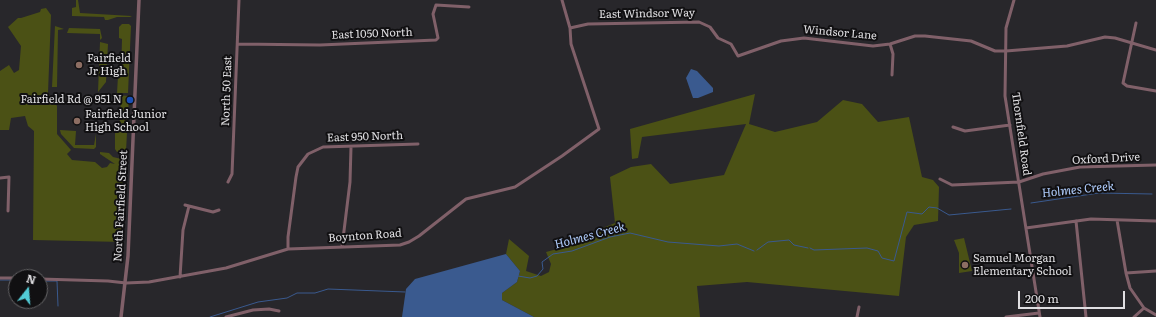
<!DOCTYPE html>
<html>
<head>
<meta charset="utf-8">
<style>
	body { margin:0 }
	#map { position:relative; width:1156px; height:317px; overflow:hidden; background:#28272b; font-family:Literata,serif }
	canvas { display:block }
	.north { position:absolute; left:8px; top:269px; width:40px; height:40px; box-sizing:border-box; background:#111012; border:1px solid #646365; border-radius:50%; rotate:17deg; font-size:11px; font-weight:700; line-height:16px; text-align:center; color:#e0dfe2 }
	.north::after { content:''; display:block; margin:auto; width:14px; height:18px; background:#52ccd6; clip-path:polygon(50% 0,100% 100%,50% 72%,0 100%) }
	.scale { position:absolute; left:1018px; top:291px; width:107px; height:18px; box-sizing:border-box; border:2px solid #e0dfe2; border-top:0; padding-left:5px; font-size:12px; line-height:14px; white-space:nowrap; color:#e0dfe2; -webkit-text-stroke:3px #111012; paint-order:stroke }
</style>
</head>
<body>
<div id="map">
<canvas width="1156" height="317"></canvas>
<div class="north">N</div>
<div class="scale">200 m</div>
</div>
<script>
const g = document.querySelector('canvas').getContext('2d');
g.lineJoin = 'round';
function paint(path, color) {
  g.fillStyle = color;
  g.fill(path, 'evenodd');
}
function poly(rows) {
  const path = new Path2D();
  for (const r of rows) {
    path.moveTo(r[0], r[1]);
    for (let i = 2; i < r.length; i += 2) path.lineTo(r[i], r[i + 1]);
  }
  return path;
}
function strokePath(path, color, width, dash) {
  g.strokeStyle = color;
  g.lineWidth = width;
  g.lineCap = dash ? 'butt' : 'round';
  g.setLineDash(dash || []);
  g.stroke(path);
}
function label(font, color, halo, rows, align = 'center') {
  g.font = font + ' Literata,serif';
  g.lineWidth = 4;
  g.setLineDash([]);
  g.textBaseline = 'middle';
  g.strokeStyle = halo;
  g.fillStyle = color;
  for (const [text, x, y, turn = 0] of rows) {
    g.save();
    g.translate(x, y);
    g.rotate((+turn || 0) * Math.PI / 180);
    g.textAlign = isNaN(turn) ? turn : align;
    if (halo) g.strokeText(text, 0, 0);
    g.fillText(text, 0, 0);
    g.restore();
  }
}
paint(poly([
	[76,0,78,0,80,13,132,16,130,17,117,17,108,20,105,20,104,17,72,16,72,8,76,7],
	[46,8,51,15,48,93,57,106,57,134,71,150,67,154,72,160,95,162,102,168,107,167,110,163,115,164,100,154,100,152,109,153,113,157,126,160,123,242,33,240,34,131,28,126,25,116,11,118,9,130,0,130,0,71,9,65,14,73,19,70,21,46,8,27,18,18,21,18,40,12,41,9],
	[122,24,129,24,131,26,128,93,117,93,118,76,121,76,122,39,119,38,119,27],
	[55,26,64,29,58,30,57,87,52,87],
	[69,28,100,29,102,38,100,40,100,34,67,33],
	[100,42,108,44,106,82,98,92],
	[755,94,749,124,775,132,817,122,843,100,862,104,878,122,909,117,922,177,933,180,939,187,938,221,914,225,906,237,899,296,747,282,697,286,700,317,534,317,502,300,502,293,517,282,520,271,506,254,509,239,529,256,526,271,541,276,549,272,551,264,546,252,580,243,583,236,615,223,610,177,631,167,651,164,670,184,724,175,746,124,642,137,638,158,632,159,630,129],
	[117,95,129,96,126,151,125,152,117,152,115,149,115,133,119,132,121,99,117,98],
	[60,130,76,131,75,145,94,145,96,134,96,147,94,149,74,148,61,134],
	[964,238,972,271,959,273,959,253,954,240]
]), '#4b5115');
paint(poly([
	[691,69,697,71,713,88,713,92,698,98,693,98,686,78],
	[506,254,520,271,517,282,502,293,502,300,534,317,402,317,406,289,415,279]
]), '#3a5a8f');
strokePath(poly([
	[1031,203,1099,193,1152,194],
	[810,248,814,250,867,248,878,251,882,258,894,261,907,212,922,214,929,207,937,208,949,215,1011,209],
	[757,250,768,242,789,240,794,245,808,248],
	[518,276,530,278,537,276,543,269,542,262,553,254,572,251,610,237,630,233,668,242,719,246,737,244,754,251],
	[0,280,16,280],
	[40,281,57,281,58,306],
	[210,317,258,302,287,298,297,293,315,293,328,289,405,292]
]), '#3a5a8f', 1);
strokePath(poly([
	[1014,0,1006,28,1005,96,1040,317],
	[1136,23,1123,83,1127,86,1156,91],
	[570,28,588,24,699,22,710,27,718,38,731,44,738,56,781,41,804,38,873,46,890,44,915,36,925,36,971,41,995,51,1006,51,1067,46,1105,37,1115,38,1156,50],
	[238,44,320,45,436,40,438,38,433,14,436,5,469,7],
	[890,44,893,54,892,75],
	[953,127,965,131,1010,125],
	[0,178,9,177,8,211],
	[940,179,952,185,1019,182,1043,174,1080,167,1156,165],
	[228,182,232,174,239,0],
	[185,205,213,212,219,210],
	[1117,220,1126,273,1130,288,1144,308,1156,315],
	[1076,221,1086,317],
	[1026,228,1091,219,1156,221],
	[342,247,350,182,351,147],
	[288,249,288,237,296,177,298,167,308,154,323,147,418,144],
	[1126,273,1156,271],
	[180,277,183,230,189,206],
	[0,278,16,278],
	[40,279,108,281,126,283,149,282,226,268,288,249,400,245,409,242,419,236,466,199,515,187,562,156,599,129,571,44,570,28,562,0],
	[226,317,253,310,269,309,279,311],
	[857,317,859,307],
	[1006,317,1039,313],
	[1134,317,1144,308]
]), '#806069', 3);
strokePath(poly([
	[121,317,128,256,139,0]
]), '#806069', 3.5);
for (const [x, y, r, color] of [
	[79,65,4,"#8d6e63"],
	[130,100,4,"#1a4fb4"],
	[77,121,4,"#8d6e63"],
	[965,265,4,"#8d6e63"]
]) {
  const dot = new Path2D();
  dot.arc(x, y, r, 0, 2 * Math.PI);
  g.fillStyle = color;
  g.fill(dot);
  strokePath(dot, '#111012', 1.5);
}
label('11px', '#e0dfe2', '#111012', [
	["East Windsor Way",647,14,-1],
	["Windsor Lane",840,33,5],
	["East 1050 North",372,34,-2],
	["North 50 East",227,91,-88],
	["Thornfield Road",1021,134,82],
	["East 950 North",365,137,-2],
	["Oxford Drive",1106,159,-3],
	["North Fairfield Street",121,206,-87],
	["Boynton Road",365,236,-4]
]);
label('11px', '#e0dfe2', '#111012', [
	["Fairfield",87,59],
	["Jr High",87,72],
	["Fairfield Rd @ 951 N",122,100,"right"],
	["Fairfield Junior",85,115],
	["High School",85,128],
	["Samuel Morgan",973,259],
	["Elementary School",973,272]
], 'left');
label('italic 12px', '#b0cdfd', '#111012', [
	["Holmes Creek",1078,190,-6],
	["Holmes Creek",590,236,-15]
]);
</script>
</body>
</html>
